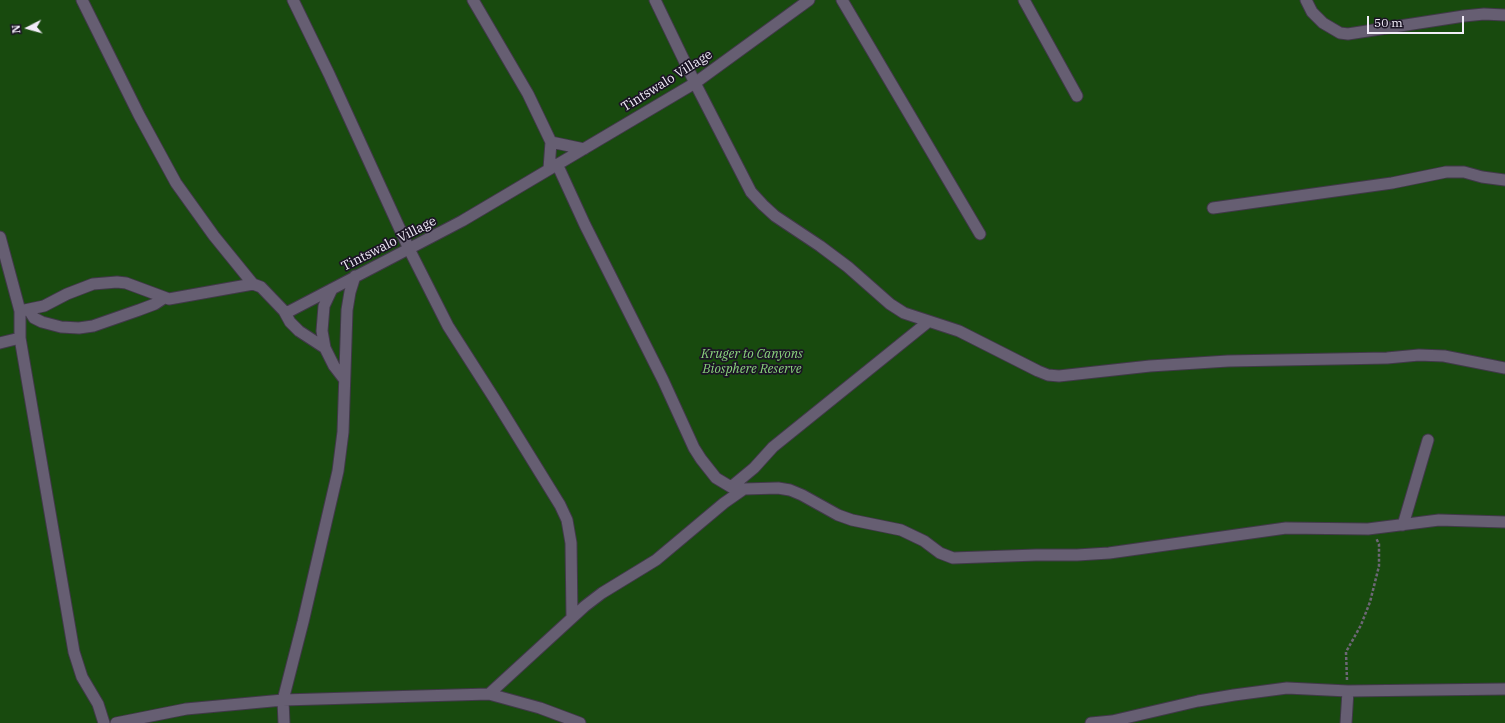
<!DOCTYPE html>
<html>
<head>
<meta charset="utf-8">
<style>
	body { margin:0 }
	#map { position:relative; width:1505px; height:723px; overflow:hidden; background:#251e2f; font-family:"IBM Plex Serif",serif }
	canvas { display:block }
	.north { position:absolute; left:8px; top:8px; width:40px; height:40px; -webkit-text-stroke:3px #1b1425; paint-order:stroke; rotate:264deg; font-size:11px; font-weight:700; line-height:16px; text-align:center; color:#f1ecf8 }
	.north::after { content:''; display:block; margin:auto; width:14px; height:18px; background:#f1ecf8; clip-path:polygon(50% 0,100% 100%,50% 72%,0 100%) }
	.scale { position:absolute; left:1367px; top:16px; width:97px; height:18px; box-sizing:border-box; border:2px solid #f1ecf8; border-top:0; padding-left:5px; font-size:12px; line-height:14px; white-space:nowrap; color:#f1ecf8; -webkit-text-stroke:3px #1b1425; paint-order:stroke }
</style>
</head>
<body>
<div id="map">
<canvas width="1505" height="723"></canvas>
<div class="north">N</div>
<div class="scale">50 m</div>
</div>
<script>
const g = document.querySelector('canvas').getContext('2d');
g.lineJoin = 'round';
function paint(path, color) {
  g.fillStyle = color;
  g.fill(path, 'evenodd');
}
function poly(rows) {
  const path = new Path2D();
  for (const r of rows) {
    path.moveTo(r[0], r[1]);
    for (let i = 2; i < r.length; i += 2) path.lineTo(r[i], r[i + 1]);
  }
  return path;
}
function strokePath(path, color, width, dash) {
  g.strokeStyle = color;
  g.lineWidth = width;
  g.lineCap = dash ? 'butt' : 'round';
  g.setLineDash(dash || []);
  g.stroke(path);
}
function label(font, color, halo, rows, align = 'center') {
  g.font = font + ' "IBM Plex Serif",serif';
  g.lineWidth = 3.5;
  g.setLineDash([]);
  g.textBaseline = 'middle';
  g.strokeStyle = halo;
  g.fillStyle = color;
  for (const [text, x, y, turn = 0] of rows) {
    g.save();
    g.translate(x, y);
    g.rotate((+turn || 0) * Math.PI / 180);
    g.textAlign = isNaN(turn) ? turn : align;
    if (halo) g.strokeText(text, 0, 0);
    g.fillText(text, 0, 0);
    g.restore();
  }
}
paint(poly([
	[0,0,1505,0,1505,723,0,723]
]), '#184a0e');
const street = poly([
	[82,0,139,115,176,183,214,236,253,284],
	[293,0,329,74,409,249,448,326,494,398,560,505,567,520,571,543,572,617],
	[473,0,528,94,551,142,549,169],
	[655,0,695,83,751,192,763,205,775,216,820,246,848,267,890,304,904,313,959,331,1038,371,1048,375,1059,376,1150,366,1228,361,1387,358,1419,355,1444,356,1505,368],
	[842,0,980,234],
	[1024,0,1077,96],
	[1306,0,1312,12,1323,23,1340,33,1348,34,1464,16,1484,14,1505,15],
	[551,142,584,149],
	[557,164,585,225,663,380,694,448,701,459,716,478,731,487,744,489,778,488,790,490,802,495,838,515,852,520,901,530,924,541,940,553,953,558,1036,555,1077,555,1109,553,1286,528,1368,529,1439,520,1505,522],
	[1213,208,1392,183,1446,172,1464,172,1482,177,1505,180],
	[0,237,20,311,44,306,67,294,93,284,117,282,126,283,169,299,253,284,261,287,284,311,288,312,462,221,695,83,809,0],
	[332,289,324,306,322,331,325,348,334,366,344,379],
	[29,310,34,318,42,322,61,327,79,328,93,326,139,310,155,304,164,298],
	[284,311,290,322,299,331,325,348],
	[20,338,74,652,82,677,98,704,104,723],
	[0,343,20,338,20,311],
	[731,487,754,468,773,447,928,322],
	[1403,525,1428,440],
	[489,694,585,606,602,593,656,560,724,503,744,489],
	[116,723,186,709,283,700,489,694,540,708,580,723],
	[284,723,283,700,303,622,338,471,343,432,347,310,350,292,355,276],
	[1091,723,1112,721,1198,701,1234,695,1287,688,1348,691,1505,689],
	[1346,723,1348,691]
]);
strokePath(street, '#403948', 13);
strokePath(poly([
	[1347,680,1346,652,1361,625,1370,602,1379,566,1379,544,1376,538]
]), '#6d6776', 2.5, [3, 2]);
strokePath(street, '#665e72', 11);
label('13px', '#f1ecf8', '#1b1425', [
	["Tintswalo Village",667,81,-32],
	["Tintswalo Village",389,244,-27]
]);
label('italic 13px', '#8bd47e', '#1b1425', [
	["Kruger to Canyons",752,354],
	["Biosphere Reserve",752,369]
]);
</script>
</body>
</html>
